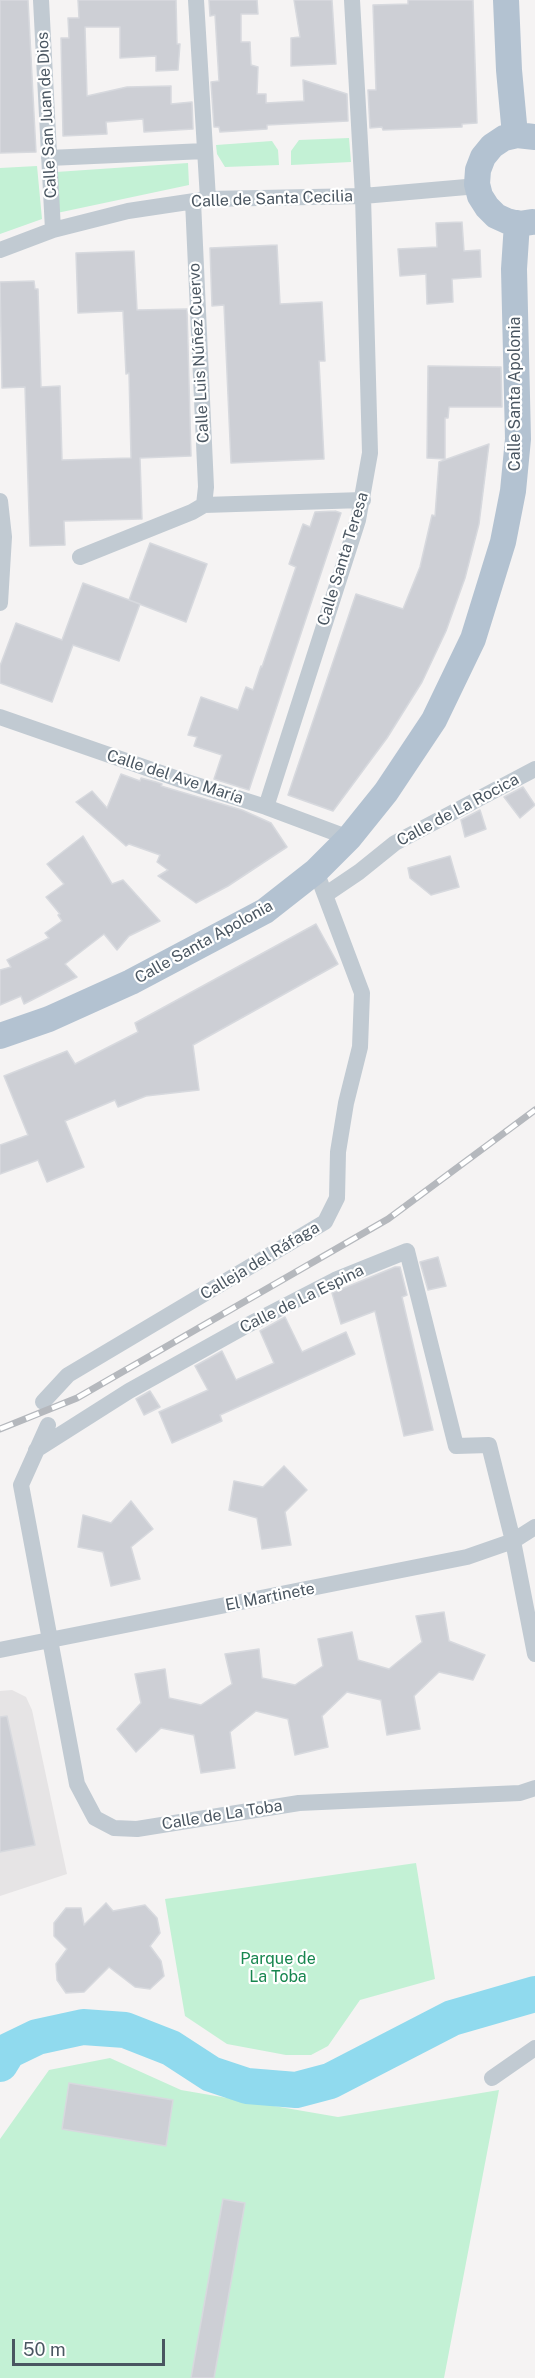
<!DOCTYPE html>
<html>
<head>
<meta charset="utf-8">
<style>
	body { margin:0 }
	#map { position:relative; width:535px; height:2378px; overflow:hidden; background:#f5f3f3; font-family:"Public Sans",sans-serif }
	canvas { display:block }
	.scale { position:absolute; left:12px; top:2339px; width:153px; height:27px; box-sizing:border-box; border:3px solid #4a5661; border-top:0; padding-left:8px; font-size:18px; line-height:21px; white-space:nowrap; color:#4a5661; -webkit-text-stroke:4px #fff; paint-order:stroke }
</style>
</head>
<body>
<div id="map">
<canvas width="535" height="2378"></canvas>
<div class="scale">50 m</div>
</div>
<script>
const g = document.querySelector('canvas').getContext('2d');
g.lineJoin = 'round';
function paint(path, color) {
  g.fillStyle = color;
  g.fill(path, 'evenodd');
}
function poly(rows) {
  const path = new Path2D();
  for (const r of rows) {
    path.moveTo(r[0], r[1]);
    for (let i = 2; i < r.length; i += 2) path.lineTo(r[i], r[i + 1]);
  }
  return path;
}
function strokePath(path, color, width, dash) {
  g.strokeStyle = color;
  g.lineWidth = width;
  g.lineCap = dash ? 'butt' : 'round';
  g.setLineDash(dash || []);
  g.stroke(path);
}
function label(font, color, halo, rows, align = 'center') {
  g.font = font + ' "Public Sans",sans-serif';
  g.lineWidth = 4.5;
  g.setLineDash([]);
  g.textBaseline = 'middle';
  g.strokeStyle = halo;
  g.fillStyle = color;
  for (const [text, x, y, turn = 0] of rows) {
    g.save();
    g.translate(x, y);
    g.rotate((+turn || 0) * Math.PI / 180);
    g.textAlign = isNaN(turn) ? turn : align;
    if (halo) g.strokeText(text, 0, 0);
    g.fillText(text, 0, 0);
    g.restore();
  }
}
paint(poly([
	[12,1690,26,1697,32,1710,67,1874,0,1896,0,1691]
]), '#e6e4e5');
paint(poly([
	[349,138,351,162,291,165,291,151,299,140],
	[272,141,278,150,279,165,225,167,217,154,216,145],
	[188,163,189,185,57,213,56,172],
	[37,166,42,219,0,234,0,168],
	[416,1863,435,1979,360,2000,328,2046,311,2055,286,2055,227,2044,185,2016,165,1899],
	[110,2058,181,2090,338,2117,499,2090,444,2378,0,2378,0,2139,49,2070]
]), '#c3f1d5');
strokePath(poly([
	[0,2064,8,2051,37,2037,83,2027,125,2030,171,2048,211,2074,247,2086,296,2090,330,2081,452,2018,535,1994]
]), '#90daee', 36);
const building = poly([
	[0,0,28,0,36,152,0,153,0,0],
	[78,0,176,0,177,44,180,44,178,70,156,71,156,56,120,58,120,27,85,27,87,96,127,87,171,86,171,104,192,102,193,129,144,132,143,119,106,122,107,134,63,136,61,38,69,38,68,18,79,18,78,0],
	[209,0,257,0,258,14,241,14,241,42,250,42,251,65,258,67,257,94,266,94,266,103,304,101,303,80,347,94,348,121,267,125,267,129,220,132,219,127,214,127,211,82,219,81,215,15,210,16,209,0],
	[294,0,332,0,336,64,291,66,291,38,300,37,294,0],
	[408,0,473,0,477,123,462,124,462,127,383,130,382,127,370,128,368,90,376,90,373,5,408,4,408,0],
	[462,222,464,251,480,250,481,277,452,279,453,302,427,304,426,274,400,276,398,249,437,247,436,223,462,222],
	[277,245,280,304,322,302,325,361,319,361,324,459,231,463,224,305,212,306,210,248,277,245],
	[134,251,137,310,187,309,191,456,140,458,142,519,64,521,65,545,30,546,25,387,2,388,0,282,34,281,35,289,38,289,41,387,60,386,62,460,131,458,129,373,126,374,123,311,78,313,76,253,134,251],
	[428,366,501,367,502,407,449,407,448,418,445,418,445,459,427,458,428,366],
	[489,444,479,524,465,578,446,631,422,682,387,738,333,811,288,795,356,594,403,609,420,567,432,515,435,516,439,462,489,444],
	[335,511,341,513,249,790,214,779,222,755,194,746,197,737,188,735,201,697,238,710,246,687,253,690,261,666,262,667,296,567,289,564,303,524,310,527,315,512,335,511],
	[150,543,207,564,186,622,129,600,150,543],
	[83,583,140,604,119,661,73,645,52,702,0,683,0,666,16,623,62,640,83,583],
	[121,774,140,781,141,778,156,782,162,784,161,786,242,810,271,823,287,847,228,886,196,903,158,876,168,870,157,862,160,855,129,844,126,846,76,802,92,791,107,808,121,774],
	[523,787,535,805,520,818,504,797,523,787],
	[480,810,486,829,465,837,461,820,480,810],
	[83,836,112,884,123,880,160,921,129,936,117,950,104,934,65,964,77,977,24,1004,21,996,0,1005,0,970,11,967,7,960,49,938,45,933,62,921,58,915,60,914,46,897,64,884,47,864,83,836],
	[450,856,459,887,431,895,410,878,408,868,450,856],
	[316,924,338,964,193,1045,199,1090,146,1096,118,1107,115,1100,65,1121,84,1167,47,1182,38,1160,0,1174,0,1145,28,1135,4,1076,67,1051,75,1064,138,1032,135,1023,316,924],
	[438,1257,446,1286,428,1290,420,1262,438,1257],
	[395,1267,400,1267,407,1295,402,1297,433,1430,404,1436,375,1311,341,1324,332,1293,395,1267],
	[285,1317,302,1352,346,1332,355,1354,220,1415,222,1421,172,1443,159,1412,208,1390,195,1366,222,1351,236,1380,274,1363,260,1331,285,1317],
	[150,1391,160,1407,144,1415,136,1399,150,1391],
	[284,1466,307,1490,285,1512,291,1545,262,1549,257,1518,229,1510,234,1481,263,1487,284,1466],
	[131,1501,153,1529,131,1547,140,1579,111,1586,103,1552,78,1547,83,1515,111,1523,131,1501],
	[444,1612,449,1641,485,1655,473,1680,439,1672,414,1696,420,1729,387,1735,381,1700,347,1692,322,1716,328,1747,295,1755,288,1719,256,1711,230,1732,235,1768,201,1773,194,1735,161,1728,136,1752,117,1729,141,1703,135,1674,165,1669,169,1698,201,1705,232,1684,225,1654,259,1649,262,1678,295,1685,323,1666,318,1639,352,1632,358,1660,389,1669,422,1642,416,1616,444,1612],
	[7,1716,35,1845,0,1852,0,1717,7,1716],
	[106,1903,113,1911,145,1905,157,1918,160,1933,150,1946,161,1961,164,1976,150,1989,135,1987,109,1967,84,1992,66,1993,57,1980,56,1964,67,1949,54,1936,54,1923,66,1908,81,1908,84,1925,106,1903],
	[69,2083,173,2100,166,2146,62,2129,69,2083],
	[223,2199,245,2203,214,2378,191,2378,223,2199]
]);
paint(building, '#cdcfd5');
strokePath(building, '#d7d9de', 1.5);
strokePath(poly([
	[41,0,53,230],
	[196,0,208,199],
	[49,158,205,151],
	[0,250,53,230,128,211,208,199,363,196,478,186],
	[0,501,4,537,0,603],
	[204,505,363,500],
	[80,557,192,512,204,505,206,487,193,201],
	[0,717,181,780,266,807,349,838],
	[266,807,358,520,370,453,363,196,352,0],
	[325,895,359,872,395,843,535,769],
	[43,1402,68,1375,325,1222,337,1198,338,1152,346,1103,360,1047,362,993,316,871],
	[48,1425,21,1485,77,1784,95,1818,114,1828,137,1829,299,1803,520,1793,535,1788],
	[36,1450,129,1391,242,1328,335,1280,407,1251,456,1446,489,1445,513,1541,535,1654],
	[0,1650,467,1557,513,1541,535,1527],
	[492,2078,535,2048]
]), '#c1cad2', 16);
strokePath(poly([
	[506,0,509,70,515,135],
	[532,222,519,224,507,221,496,216,487,207,480,196,477,184,478,170,483,157,492,146,504,138,517,135,535,137],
	[0,1036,49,1019,131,982,265,911,316,871,349,838,386,792,434,720,473,639,503,542,513,491,518,439,514,269,517,223]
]), '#b3c2d1', 26);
const rail = poly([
	[0,1429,77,1398,388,1219,535,1110]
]);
strokePath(rail, '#b5b8bd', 7);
strokePath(rail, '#fff', 4.5, [14]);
label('16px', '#4a5661', '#fff', [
	["Calle San Juan de Dios",47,115,-93],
	["Calle de Santa Cecilia",272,199,-2],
	["Calle Luis Núñez Cuervo",199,353,-93],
	["Calle Santa Apolonia",515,394,-90],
	["Calle Santa Teresa",343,559,-73],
	["Calle del Ave María",175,777,18],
	["Calle de La Rocica",458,810,-28],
	["Calle Santa Apolonia",204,942,-29],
	["Calleja del Ráfaga",260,1261,-31],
	["Calle de La Espina",302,1299,-26],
	["El Martinete",270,1597,-11],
	["Calle de La Toba",222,1815,-9]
]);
label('16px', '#17864f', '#fff', [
	["Parque de",278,1959],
	["La Toba",278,1977]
]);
</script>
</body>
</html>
